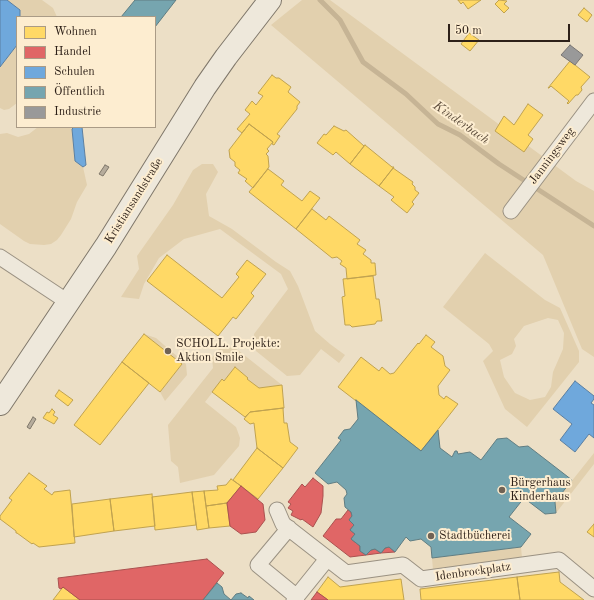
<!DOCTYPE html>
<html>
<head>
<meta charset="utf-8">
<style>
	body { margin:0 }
	#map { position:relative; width:594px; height:600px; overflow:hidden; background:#ecdfc6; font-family:"Old Standard TT",serif }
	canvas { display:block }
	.legend { position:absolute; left:16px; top:16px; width:140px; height:112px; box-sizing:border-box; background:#fdedd0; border:1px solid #aa9b86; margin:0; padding:5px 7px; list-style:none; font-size:12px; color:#2d2018 }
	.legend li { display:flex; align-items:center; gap:8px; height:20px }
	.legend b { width:20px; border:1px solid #aa9b86 }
	.scale { position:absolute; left:448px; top:24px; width:122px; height:18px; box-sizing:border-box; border:2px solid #2d2018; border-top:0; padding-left:5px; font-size:12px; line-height:14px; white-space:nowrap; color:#2d2018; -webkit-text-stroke:3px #fdedd0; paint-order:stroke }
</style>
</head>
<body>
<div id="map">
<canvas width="594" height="600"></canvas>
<ul class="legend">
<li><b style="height:11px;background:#ffd966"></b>Wohnen</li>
<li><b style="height:11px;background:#e06666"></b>Handel</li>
<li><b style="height:11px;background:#6fa8dc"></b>Schulen</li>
<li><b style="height:11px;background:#76a5af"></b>Öffentlich</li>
<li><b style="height:11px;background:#999"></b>Industrie</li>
</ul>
<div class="scale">50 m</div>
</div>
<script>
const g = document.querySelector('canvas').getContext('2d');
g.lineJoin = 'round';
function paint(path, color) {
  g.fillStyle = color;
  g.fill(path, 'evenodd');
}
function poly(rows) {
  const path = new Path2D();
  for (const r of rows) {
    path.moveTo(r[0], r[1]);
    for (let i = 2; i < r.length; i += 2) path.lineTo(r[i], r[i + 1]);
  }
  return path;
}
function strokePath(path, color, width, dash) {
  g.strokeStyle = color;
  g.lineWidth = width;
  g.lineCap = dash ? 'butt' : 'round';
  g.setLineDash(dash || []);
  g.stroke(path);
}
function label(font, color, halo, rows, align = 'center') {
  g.font = font + ' "Old Standard TT",serif';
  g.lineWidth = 4;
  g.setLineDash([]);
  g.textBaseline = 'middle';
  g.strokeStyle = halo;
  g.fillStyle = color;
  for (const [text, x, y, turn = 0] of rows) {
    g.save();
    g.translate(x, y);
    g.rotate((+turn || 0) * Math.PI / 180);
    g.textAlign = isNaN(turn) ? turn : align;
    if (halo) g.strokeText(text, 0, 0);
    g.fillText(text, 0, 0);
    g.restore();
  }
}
paint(poly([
	[7,0,42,0,53,8,57,17,20,17,20,10],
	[302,0,330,0,576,181,594,191,594,357,582,349,543,255,271,25],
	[17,45,17,103,9,109,4,110,0,108,0,67],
	[38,127,74,127,72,130,75,161,83,167,87,185,77,202,71,219,61,235,57,240,51,244,44,245,30,244,24,241,0,224,0,134,7,133,18,137,29,134],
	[202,164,213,164,218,172,206,194,209,216,232,229,276,262,290,271,298,286,315,331,330,344,345,355,339,363,321,349,300,375,287,376,256,351,254,334,288,289,281,274,220,229,184,239,159,258,144,284,139,299,121,297,139,269,137,256,173,205,193,170],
	[485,253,545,300,560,308,579,351,579,362,527,427,505,409,483,361,493,351,489,344,443,307],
	[548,318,558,320,564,333,563,349,553,372,551,387,545,397,530,400,515,393,504,377,500,360,512,354,516,346,514,339,524,326],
	[144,334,156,338,186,364,187,375,165,401,160,392,182,364],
	[234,347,282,385,259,388,247,379,248,378,235,367,224,381,222,380,205,402,236,427,240,438,239,446,214,475,180,483,178,467,171,461,168,425,213,368,212,358,219,349],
	[594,453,594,464,556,513,555,502],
	[521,547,522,558,433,570,432,558]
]), '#e2d0ae');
const homes = poly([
	[458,0,481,0,468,9,463,2,461,4,458,0],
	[499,0,507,1,504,4,509,8,504,13,495,4,499,0],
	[584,8,592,15,587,22,578,15,584,8],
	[469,33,479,40,470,51,461,44,469,33],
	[570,61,590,77,581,87,582,90,578,95,576,95,568,104,567,103,569,101,551,86,549,88,548,88,570,61],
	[272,75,276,78,279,78,291,87,288,92,300,102,297,106,297,109,277,134,280,136,274,145,272,144,273,142,249,124,242,133,237,129,250,114,245,110,252,101,256,105,263,96,258,93,272,75],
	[528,104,543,115,528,135,533,139,524,152,495,131,504,116,514,125,528,104],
	[249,124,273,142,267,149,269,151,266,154,268,156,269,167,253,188,245,181,247,179,238,173,240,170,235,166,235,162,230,158,229,150,249,124],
	[334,126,344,131,346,130,364,146,350,164,336,152,333,155,317,143,324,134,326,135,334,126],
	[365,145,392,167,394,167,379,186,350,164,365,145],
	[393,168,413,182,412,184,415,187,415,190,419,193,412,202,414,204,407,213,391,200,394,197,379,186,393,168],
	[268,169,284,181,281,185,302,201,310,191,320,198,296,229,249,192,268,169],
	[312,209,326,220,329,216,360,240,357,244,366,250,363,254,371,260,371,263,375,263,376,275,347,279,346,268,340,264,342,261,337,257,332,258,296,229,312,209],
	[167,255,222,298,239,277,236,274,247,260,266,274,251,293,254,296,236,319,233,317,218,336,147,281,167,255],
	[373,276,376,299,379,299,382,321,377,321,375,324,352,327,350,325,345,325,342,297,345,296,343,279,373,276],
	[144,334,182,364,160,392,122,362,144,334],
	[426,335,435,342,431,347,443,356,445,366,450,370,438,386,439,395,444,399,446,396,458,404,421,451,338,387,361,357,379,371,382,367,390,374,394,373,418,343,419,344,426,335],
	[122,362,149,383,100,445,74,425,122,362],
	[235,367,248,378,247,379,259,388,282,385,284,408,250,412,245,417,212,392,222,379,224,381,235,367],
	[59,390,73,400,68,406,55,396,59,390],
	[283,408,284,423,287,423,290,442,298,448,283,468,257,448,254,423,250,424,244,419,250,412,283,408],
	[52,409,55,412,53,415,58,418,54,424,43,418,47,412,49,413,52,409],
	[257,448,283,468,258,499,233,480,257,448],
	[29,473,47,486,44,489,52,495,54,492,70,490,75,543,39,547,33,543,32,544,17,533,16,533,16,531,0,519,0,516,12,500,9,498,29,473],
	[231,479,241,486,227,503,206,506,204,491,218,490,217,486,226,485,231,479],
	[204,491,209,528,197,530,192,492,204,491],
	[192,492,196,525,155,530,152,497,192,492],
	[152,494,155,526,114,531,110,499,152,494],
	[110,499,114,531,74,537,72,504,110,499],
	[227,503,230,526,209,528,206,506,227,503],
	[594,524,594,537,587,532,594,524],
	[559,572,560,582,584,600,520,600,517,577,559,572],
	[328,577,340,587,401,579,404,600,328,600,317,592,328,577],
	[517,577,520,600,421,600,420,589,517,577],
	[63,587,80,600,53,600,63,587]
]);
paint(homes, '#ffd966');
strokePath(homes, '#c0a24f', 1);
const shops = poly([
	[313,478,323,486,323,496,321,513,313,527,302,519,301,520,291,515,293,511,288,508,291,504,288,502,302,484,305,487,313,478],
	[241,486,263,504,265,520,256,532,241,534,230,526,227,503,241,486],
	[348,510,351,512,352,516,349,520,354,525,350,530,355,534,351,539,360,546,360,551,366,555,350,557,323,536,336,519,341,519,348,510],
	[389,547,395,552,381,553,385,548,389,547],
	[375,549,381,553,366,555,371,550,375,549],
	[207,559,224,573,203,600,80,600,63,587,61,589,59,588,58,578,207,559],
	[317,592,324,597,328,600,311,600,317,592]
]);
paint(shops, '#e06666');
strokePath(shops, '#aa514f', 1);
const schools = poly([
	[0,0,7,0,20,10,20,17,17,17,17,45,0,67,0,0],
	[74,127,82,127,86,165,83,167,75,161,72,129,74,127],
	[575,381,594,396,594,399,591,403,594,405,594,438,589,434,575,452,560,440,572,424,553,409,575,381]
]);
paint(schools, '#6fa8dc');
strokePath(schools, '#5b7fa1', 1);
const public = poly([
	[135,0,176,0,155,27,155,17,121,17,135,0],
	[356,400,421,451,438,430,440,448,452,457,455,451,457,451,458,454,470,452,481,460,497,439,507,438,519,447,528,446,572,480,555,502,556,513,545,514,524,498,509,517,531,534,521,547,432,558,431,547,421,539,410,541,406,537,395,552,389,547,385,548,381,553,375,549,371,550,366,555,360,551,360,546,351,539,355,534,350,530,354,525,349,520,352,516,351,512,345,507,344,498,347,494,346,490,337,482,328,484,315,473,341,440,338,438,344,430,350,429,358,419,356,400],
	[217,583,222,587,224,594,231,600,203,600,217,583],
	[241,593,248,598,249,596,254,600,231,600,236,594,241,593]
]);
paint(public, '#76a5af');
strokePath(public, '#607d82', 1);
const industry = poly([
	[570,45,583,55,575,65,561,55,570,45]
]);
paint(industry, '#999');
strokePath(industry, '#797572', 1);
strokePath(poly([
	[320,0,340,20,363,62,406,94,438,124,460,135,499,164,594,226]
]), '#c6b495', 5);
const building = poly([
	[105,165,109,167,103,176,99,174,105,165],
	[33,417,36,419,30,429,27,427,33,417]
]);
paint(building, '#b6ac9c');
strokePath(building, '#7f776a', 1);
const street = poly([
	[511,211,594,101],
	[0,257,68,302],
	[277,510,283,524,346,573,403,565,421,579,559,560,594,589],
	[289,528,258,565,297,597],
	[294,600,327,559]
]);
const secondary = poly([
	[0,404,106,246,205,87,226,57,270,0]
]);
strokePath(street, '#9a9182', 17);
strokePath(secondary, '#7f776a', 24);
strokePath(street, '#eee8db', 15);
strokePath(secondary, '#eee8db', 22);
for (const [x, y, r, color] of [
	[168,351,4,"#706355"],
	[502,490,4,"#706355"],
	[431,536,4,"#706355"]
]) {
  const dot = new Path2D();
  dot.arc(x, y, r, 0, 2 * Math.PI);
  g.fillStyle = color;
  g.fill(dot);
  strokePath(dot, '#fdedd0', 1.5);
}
label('12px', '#2d2018', '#fdedd0', [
	["Janningsweg",552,156,-53],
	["Kristiansandstraße",134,201,-58],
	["Idenbrockplatz",473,572,-8]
]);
label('12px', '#2d2018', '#fdedd0', [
	["SCHOLL. Projekte:",176,344],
	["Aktion Smile",176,358],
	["Bürgerhaus",510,483],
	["Kinderhaus",510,497],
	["Stadtbücherei",439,536]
], 'left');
label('italic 13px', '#5d4d3c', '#fdedd0', [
	["Kinderbach",461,123,35]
]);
</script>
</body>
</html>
